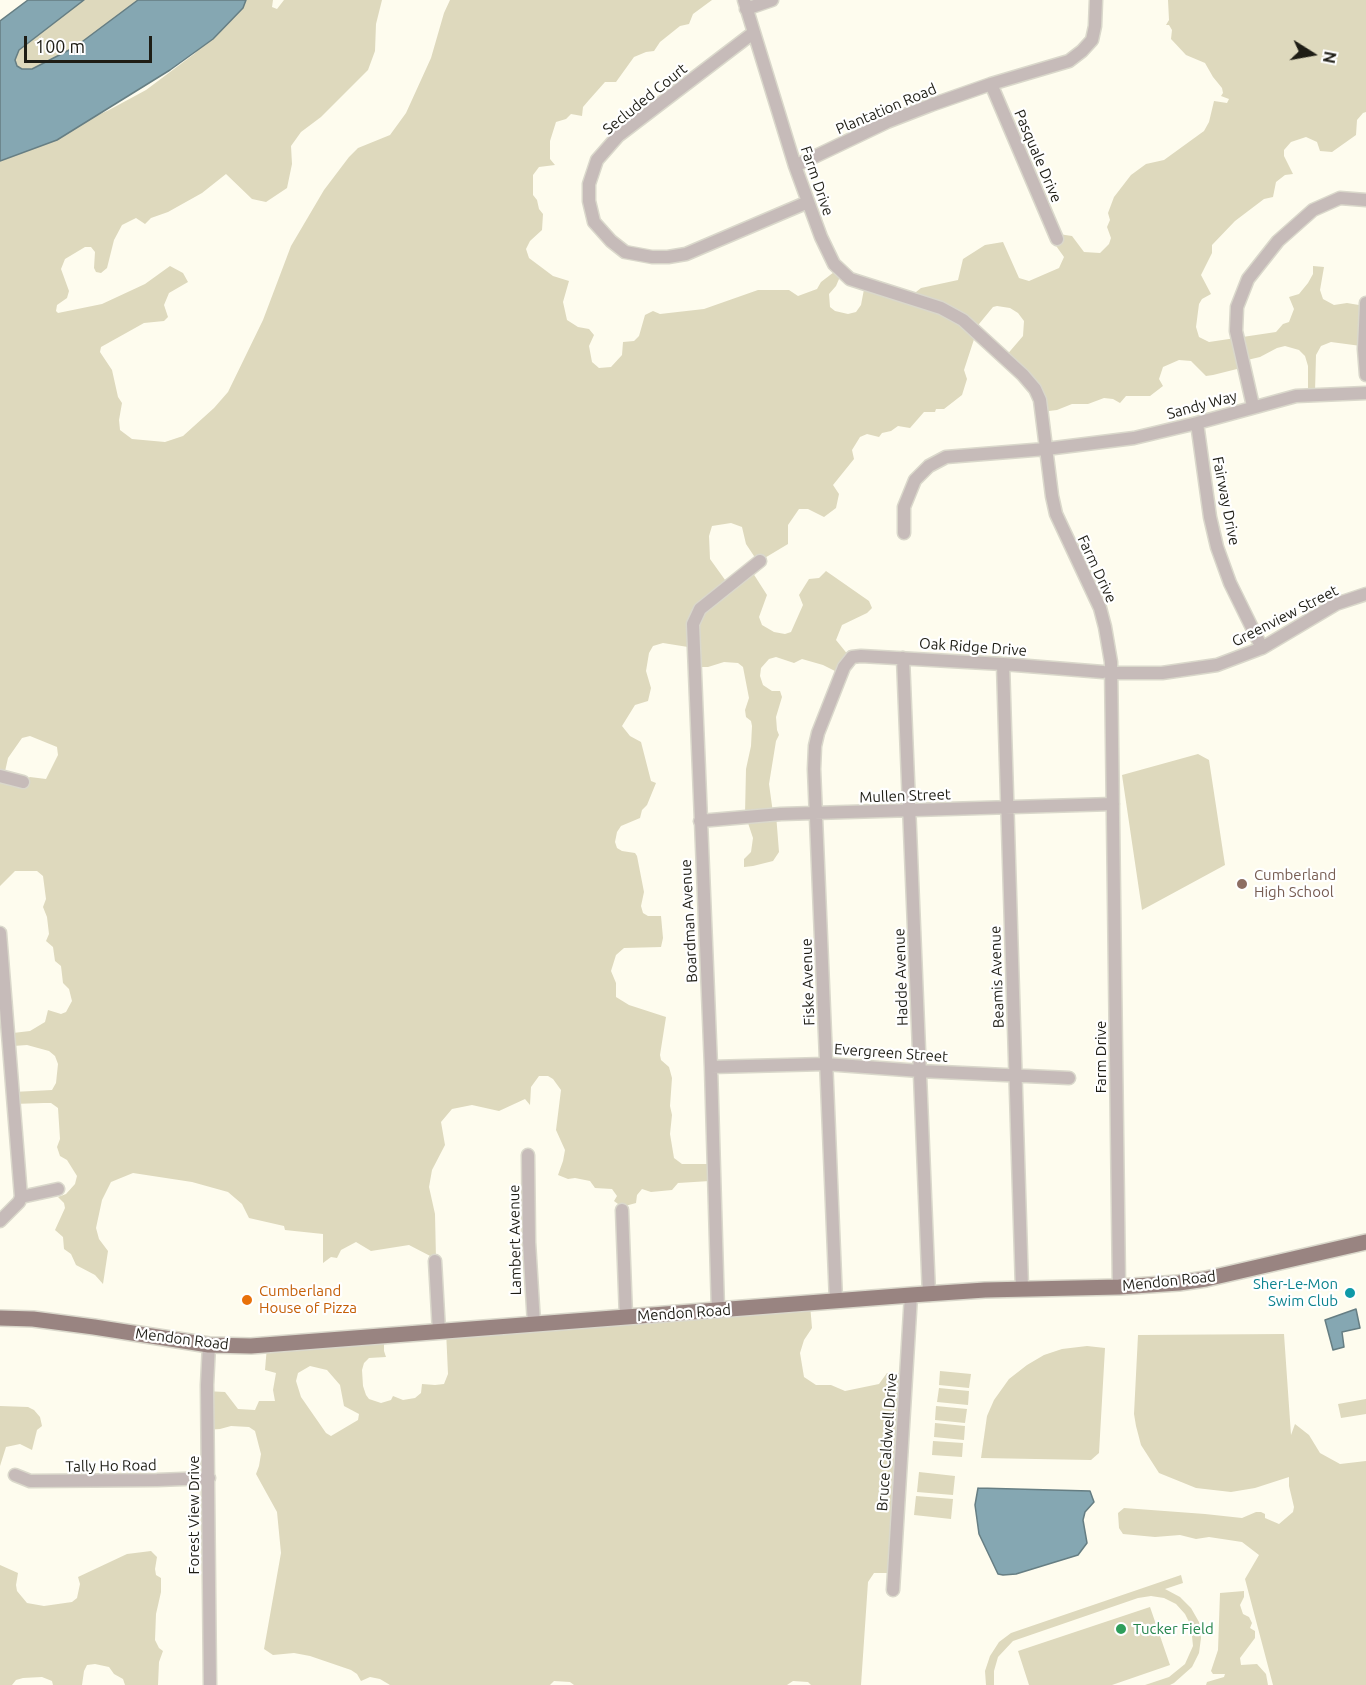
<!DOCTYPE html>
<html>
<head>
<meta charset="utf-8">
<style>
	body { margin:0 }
	#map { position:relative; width:1366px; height:1685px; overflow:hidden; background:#fefcee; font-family:Ubuntu,sans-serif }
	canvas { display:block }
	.north { position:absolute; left:1282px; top:24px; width:60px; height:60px; -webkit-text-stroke:4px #fff; paint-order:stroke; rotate:101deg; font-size:16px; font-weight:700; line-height:24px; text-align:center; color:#1e1d15 }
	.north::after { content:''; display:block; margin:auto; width:21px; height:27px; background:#1e1d15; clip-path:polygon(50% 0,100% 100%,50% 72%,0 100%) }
	.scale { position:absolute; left:24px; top:36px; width:128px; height:27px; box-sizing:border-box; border:3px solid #1e1d15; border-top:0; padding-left:8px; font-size:18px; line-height:21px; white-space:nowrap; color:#1e1d15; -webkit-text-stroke:4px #fff; paint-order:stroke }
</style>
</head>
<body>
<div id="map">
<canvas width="1366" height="1685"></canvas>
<div class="north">N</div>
<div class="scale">100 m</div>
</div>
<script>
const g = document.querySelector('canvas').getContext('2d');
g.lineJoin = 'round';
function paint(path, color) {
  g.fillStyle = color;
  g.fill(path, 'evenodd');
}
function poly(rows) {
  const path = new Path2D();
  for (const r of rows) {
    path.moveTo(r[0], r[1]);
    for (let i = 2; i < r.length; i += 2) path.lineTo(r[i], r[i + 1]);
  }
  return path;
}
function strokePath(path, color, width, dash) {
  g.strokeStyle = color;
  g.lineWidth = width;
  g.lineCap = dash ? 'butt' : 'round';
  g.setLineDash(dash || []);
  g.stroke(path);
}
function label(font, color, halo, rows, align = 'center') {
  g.font = font + ' Ubuntu,sans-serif';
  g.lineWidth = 4.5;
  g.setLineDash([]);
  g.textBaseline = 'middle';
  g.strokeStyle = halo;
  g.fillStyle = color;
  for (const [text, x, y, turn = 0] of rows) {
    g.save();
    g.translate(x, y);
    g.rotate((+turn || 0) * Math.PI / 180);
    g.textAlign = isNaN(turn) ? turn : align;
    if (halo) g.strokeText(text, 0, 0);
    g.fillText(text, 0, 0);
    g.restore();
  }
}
paint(poly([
	[84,0,141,0,88,40,42,65,27,70,16,71,11,61,19,50,52,21],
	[239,0,273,0,272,7,277,9,284,0,382,0,376,24,375,51,368,70,321,117,301,132,291,146,292,164,287,188,266,202,252,199,226,174,202,193,168,212,151,218,145,224,136,218,122,225,114,240,107,268,101,273,96,272,94,268,95,252,91,247,85,247,65,259,61,269,69,291,67,298,57,305,56,311,58,313,102,304,145,284,170,266,183,273,188,282,169,293,164,305,168,317,164,321,144,323,101,347,100,352,112,370,118,397,122,403,119,420,120,430,132,439,165,442,183,436,214,408,228,392,263,320,291,246,324,190,349,157,358,148,390,135,406,113,431,58,444,13,450,0,712,0,693,14,689,24,680,26,660,42,654,51,646,52,634,57,616,82,605,82,589,100,583,107,582,116,571,114,566,119,556,122,550,141,550,159,555,165,539,167,533,175,533,195,537,200,539,209,543,214,542,230,530,241,526,249,529,258,553,276,569,281,563,302,567,320,578,327,589,329,594,335,589,346,592,362,599,368,611,367,622,355,623,342,634,341,639,336,645,315,653,311,660,314,704,309,758,290,789,290,798,296,817,289,821,282,838,269,842,272,836,286,829,294,830,307,835,311,848,314,856,312,861,305,865,284,911,296,921,288,958,280,963,259,985,245,1003,242,1019,278,1029,281,1059,268,1064,257,1054,243,1052,233,1072,236,1084,252,1100,253,1109,244,1111,238,1107,227,1110,220,1108,213,1114,197,1131,175,1146,164,1164,160,1204,131,1209,122,1214,101,1227,103,1229,99,1221,96,1223,93,1222,88,1213,77,1205,63,1186,55,1171,39,1172,30,1169,25,1166,25,1169,20,1168,0,1366,0,1366,112,1363,113,1357,120,1356,135,1332,152,1320,151,1317,142,1306,137,1291,142,1284,150,1284,156,1293,174,1285,175,1276,182,1273,197,1264,199,1235,221,1212,245,1212,253,1201,275,1211,294,1202,299,1199,304,1196,327,1199,337,1209,342,1276,332,1283,324,1289,322,1294,309,1289,297,1299,294,1308,283,1313,274,1313,266,1324,267,1320,290,1323,299,1334,305,1347,303,1365,306,1361,346,1331,342,1321,346,1316,355,1315,392,1308,392,1308,366,1305,356,1299,350,1285,346,1277,348,1260,357,1243,361,1241,368,1213,375,1206,376,1191,361,1179,360,1163,367,1159,379,1163,386,1150,396,1126,396,1120,403,1113,399,1104,398,1088,404,1072,404,1057,410,1041,412,1036,394,1005,357,1023,336,1024,321,1018,313,1010,308,997,306,993,307,979,324,964,370,967,379,962,395,944,409,936,409,935,412,924,412,910,428,898,426,891,431,882,433,879,437,867,434,860,437,852,450,854,459,833,485,839,494,836,508,824,517,808,509,799,509,788,525,788,544,758,562,746,544,742,527,731,523,712,526,709,536,710,559,728,584,751,570,767,595,759,617,762,625,774,632,785,634,791,632,803,605,799,595,809,579,819,578,826,571,869,601,872,608,867,613,842,625,836,640,849,656,839,673,823,665,802,659,794,663,776,657,769,659,761,668,760,676,763,685,772,691,780,691,782,697,776,717,777,730,779,735,776,741,769,784,773,813,776,814,779,852,773,861,753,866,744,867,744,859,751,852,753,838,745,814,746,769,751,746,752,726,751,721,746,717,745,710,749,698,743,667,738,663,724,662,708,667,693,667,688,647,663,643,653,646,649,653,646,671,651,688,648,701,635,705,622,726,630,736,641,742,651,781,656,783,647,805,642,810,640,818,621,826,617,832,615,842,617,848,622,851,635,853,637,856,644,892,641,906,643,913,648,916,661,916,663,938,661,947,624,948,616,955,611,971,616,983,616,997,629,1005,666,1017,660,1055,661,1060,669,1067,672,1078,670,1106,672,1115,670,1134,674,1158,682,1164,712,1164,710,1181,678,1183,672,1190,651,1192,642,1189,637,1195,636,1203,625,1206,618,1204,614,1201,617,1196,612,1189,595,1188,590,1181,575,1178,568,1179,558,1175,563,1161,565,1150,556,1130,561,1090,553,1079,548,1076,539,1076,531,1087,530,1105,525,1099,499,1111,472,1105,452,1109,441,1122,445,1145,432,1170,429,1187,435,1214,436,1259,409,1245,371,1251,356,1242,341,1250,337,1258,331,1257,323,1263,323,1234,285,1230,284,1226,249,1218,242,1204,228,1192,192,1182,133,1173,111,1182,102,1200,96,1228,99,1239,108,1251,103,1284,95,1275,76,1265,71,1254,64,1249,63,1237,55,1230,65,1208,64,1203,58,1197,66,1194,75,1184,77,1176,67,1160,60,1156,57,1147,60,1139,58,1108,51,1103,44,1103,13,1104,13,1092,52,1090,56,1083,58,1064,55,1056,49,1051,27,1045,13,1046,13,1033,30,1031,45,1022,48,1010,61,1014,66,1012,72,1001,69,989,63,983,61,966,55,961,53,947,46,941,49,934,47,917,43,907,46,899,43,876,37,871,15,871,0,886,0,159,109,110,146,90,194,54,217,30],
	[30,736,57,747,58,755,46,779,30,777,22,781,4,776,8,758,22,738],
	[1198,754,1209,760,1225,865,1142,910,1122,775],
	[810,1304,812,1328,804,1340,800,1353,804,1377,816,1385,831,1385,845,1391,879,1384,887,1373,904,1373,887,1573,874,1573,868,1582,861,1685,811,1685,808,1682,793,1681,787,1685,574,1685,570,1682,554,1681,550,1685,390,1685,380,1679,370,1677,361,1681,357,1674,351,1670,310,1656,294,1653,273,1655,264,1649,281,1553,277,1512,256,1474,259,1466,261,1454,255,1431,249,1427,231,1426,220,1429,205,1430,205,1391,225,1392,238,1409,255,1410,259,1401,275,1401,273,1390,276,1373,265,1370,267,1346,384,1336,384,1351,386,1357,369,1358,364,1363,362,1370,363,1386,366,1395,369,1399,381,1403,391,1400,393,1396,403,1400,415,1398,421,1393,422,1384,435,1385,444,1384,448,1374,446,1330],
	[310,1366,327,1370,340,1385,344,1406,359,1414,358,1420,331,1436,326,1433,301,1397,296,1381,298,1373],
	[1284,1334,1291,1435,1295,1424,1309,1435,1320,1453,1340,1464,1366,1461,1366,1685,1273,1685,1245,1579,1259,1555,1242,1542,1209,1537,1196,1539,1180,1535,1155,1537,1123,1534,1119,1528,1118,1513,1124,1508,1205,1514,1242,1518,1256,1512,1261,1512,1265,1514,1265,1518,1279,1524,1293,1512,1294,1507,1289,1486,1289,1477,1255,1488,1231,1492,1196,1488,1159,1473,1141,1445,1136,1426,1134,1414,1138,1335],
	[1087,1346,1105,1348,1099,1453,1091,1460,981,1458,987,1416,994,1400,1009,1379,1027,1365,1044,1355,1062,1349],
	[940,1371,971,1374,969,1388,939,1385],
	[939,1388,969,1391,968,1405,937,1402],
	[1366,1399,1366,1414,1341,1418,1338,1404],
	[0,1406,28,1407,34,1410,40,1417,42,1426,37,1430,32,1450,20,1444,6,1447,0,1466],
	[936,1406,967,1409,965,1423,935,1420],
	[935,1423,965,1426,964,1440,934,1437],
	[933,1441,963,1443,962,1457,932,1455],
	[919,1472,955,1476,953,1495,917,1492],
	[916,1496,953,1499,951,1519,914,1515],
	[151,1551,157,1557,155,1569,156,1575,161,1578,161,1592,156,1614,155,1640,159,1648,163,1651,159,1662,158,1685,125,1685,123,1679,114,1674,109,1667,95,1664,87,1665,84,1671,82,1685,53,1685,52,1681,42,1677,23,1678,16,1680,12,1685,0,1685,0,1565,18,1573,16,1585,17,1591,27,1603,44,1606,72,1602,77,1598,80,1584,78,1577,127,1554],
	[1181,1575,1183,1583,1165,1589,1180,1597,1191,1608,1199,1622,1201,1638,1199,1653,1192,1667,1174,1683,1170,1685,1145,1685,1169,1677,1185,1664,1193,1646,1191,1626,1185,1614,1176,1604,1164,1598,1151,1596,1138,1598,1013,1641,998,1657,994,1671,994,1685,986,1685,985,1671,990,1656,999,1642,1011,1633],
	[1244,1591,1244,1597,1240,1605,1243,1614,1249,1617,1252,1623,1250,1628,1255,1631,1255,1638,1240,1658,1241,1665,1257,1664,1266,1674,1268,1685,1206,1685,1207,1682,1224,1677,1225,1674,1213,1674,1211,1671,1218,1650,1220,1593],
	[1150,1607,1170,1665,1112,1685,1029,1685,1018,1651]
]), '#ded9bd');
const water = poly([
	[28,0,84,0,19,50,15,60,17,66,22,69,32,69,75,47,138,0,246,0,243,8,213,39,170,70,57,140,0,161,0,21,28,0],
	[1356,1309,1360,1328,1342,1332,1344,1347,1333,1350,1325,1320,1356,1309],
	[978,1488,1090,1491,1094,1502,1085,1512,1083,1520,1087,1543,1078,1555,1016,1574,1003,1575,998,1574,979,1534,975,1505,978,1488]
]);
paint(water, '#85a7b2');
strokePath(water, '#667e83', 1.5);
const minor = poly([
	[744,0,795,166,821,237,834,264,850,279,941,308,963,320,1023,375,1035,389,1040,400,1052,496,1056,514,1100,608,1105,627,1111,662,1119,1287],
	[746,9,772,0],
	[753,33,618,136,597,160,589,184,589,201,594,222,611,241,625,252,652,257,668,257,686,254,808,202],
	[991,84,1057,239],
	[795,166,887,122,931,105,991,84,1069,61,1082,51,1092,40,1095,26,1096,0],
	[1366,303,1364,349,1366,375],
	[1253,406,1236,331,1237,307,1248,279,1278,241,1313,210,1340,198,1366,200],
	[1197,423,1210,517,1217,547,1230,583,1262,648],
	[904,533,904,507,915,480,929,466,946,457,1046,449,1134,438,1197,423,1296,396,1366,393],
	[903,658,929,1295],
	[1003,664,1022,1289],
	[1111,673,1162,673,1217,665,1262,648,1336,604,1366,594],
	[0,776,23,782],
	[700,821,781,814,1113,804],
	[0,933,21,1197,19,1202,0,1221],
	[711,1067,825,1064,920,1071,1069,1078],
	[528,1155,529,1242,534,1324],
	[21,1197,58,1189],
	[622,1210,626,1317],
	[435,1261,439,1332],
	[836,1301,814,769,815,746,818,733,844,667,852,657,861,656,1003,664,1103,672],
	[718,1311,711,1067,693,624,700,609,760,561],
	[209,1345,207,1385,210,1685],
	[15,1475,30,1481,157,1480,209,1478],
	[893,1590,911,1295]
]);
const major = poly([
	[0,1318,33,1319,94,1327,209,1345,251,1346,911,1295,985,1290,1119,1287,1179,1283,1206,1279,1366,1242]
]);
strokePath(minor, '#dad8cb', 15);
strokePath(major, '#dad8cb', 18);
strokePath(minor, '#c6bbb9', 12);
strokePath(major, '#998481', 15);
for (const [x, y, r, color] of [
	[1242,884,6,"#8d6e63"],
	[1350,1293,6,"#0f9aa8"],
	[247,1300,6,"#e8710a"],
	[1121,1629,6,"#2e9e5b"]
]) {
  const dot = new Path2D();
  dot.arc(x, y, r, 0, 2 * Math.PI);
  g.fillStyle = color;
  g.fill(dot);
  strokePath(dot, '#fff', 2);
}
label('15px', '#1e1d15', '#fff', [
	["Secluded Court",645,99,-39],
	["Plantation Road",886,109,-23],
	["Pasquale Drive",1038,156,67],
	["Farm Drive",817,181,71],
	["Sandy Way",1202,405,-15],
	["Fairway Drive",1226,501,79],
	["Farm Drive",1097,569,65],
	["Greenview Street",1285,616,-27],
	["Oak Ridge Drive",973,647,4],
	["Mullen Street",905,796,-2],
	["Boardman Avenue",689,921,-93],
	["Hadde Avenue",901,977,-92],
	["Beamis Avenue",997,977,-92],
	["Fiske Avenue",808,982,-92],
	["Evergreen Street",891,1053,4],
	["Farm Drive",1101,1057,-90],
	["Lambert Avenue",515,1240,-91],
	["Mendon Road",1169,1281,-6],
	["Mendon Road",684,1313,-4],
	["Mendon Road",182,1339,7],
	["Bruce Caldwell Drive",887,1442,-86],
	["Tally Ho Road",111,1466,-1],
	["Forest View Drive",194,1515,-90]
]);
label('15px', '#785e54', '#fff', [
	["Cumberland",1254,875],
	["High School",1254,892]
], 'left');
label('15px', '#0d838f', '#fff', [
	["Sher-Le-Mon",1338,1284],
	["Swim Club",1338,1301]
], 'right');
label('15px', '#c56008', '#fff', [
	["Cumberland",259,1291],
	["House of Pizza",259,1308]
], 'left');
label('15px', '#27864d', '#fff', [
	["Tucker Field",1133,1629]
], 'left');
</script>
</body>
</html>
